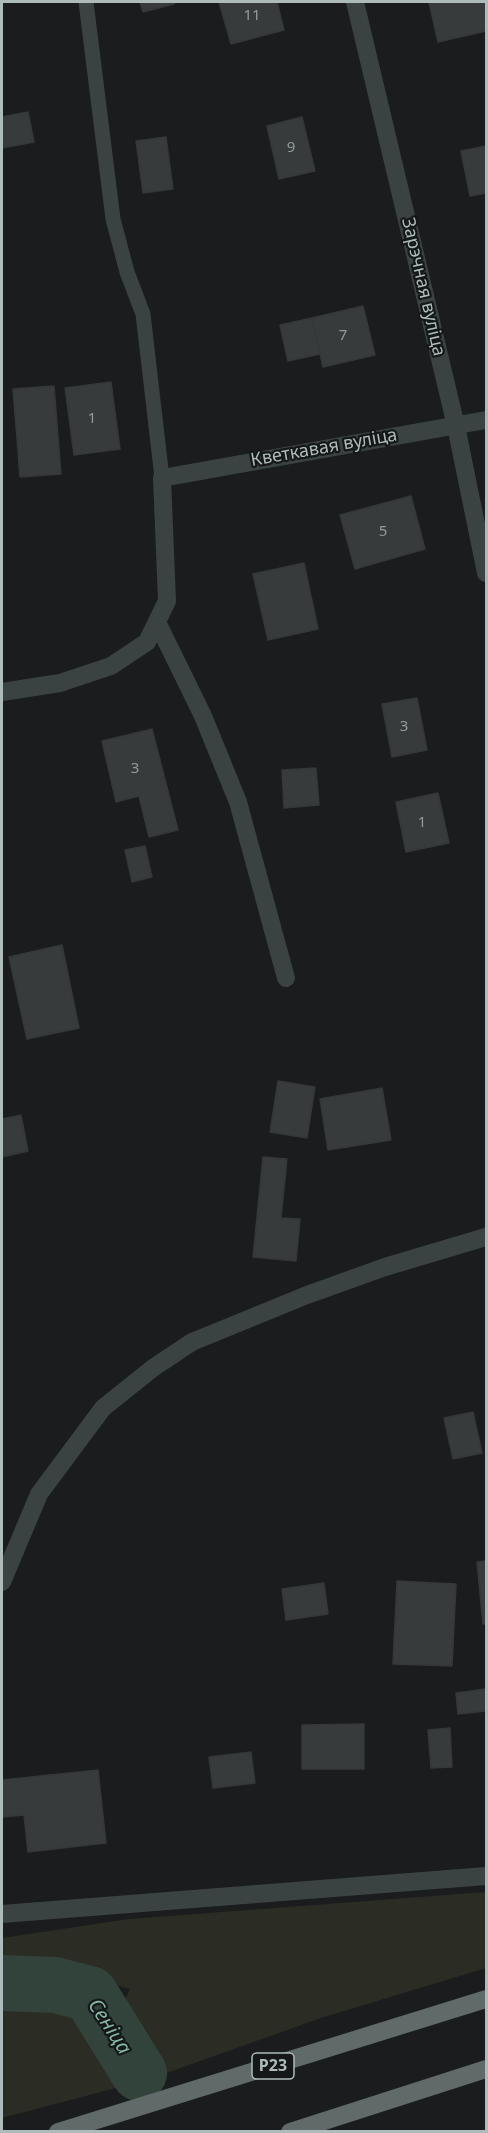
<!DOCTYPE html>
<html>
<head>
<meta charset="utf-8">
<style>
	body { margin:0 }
	#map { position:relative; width:488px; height:2133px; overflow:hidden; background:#1a1c1d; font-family:"Noto Sans",sans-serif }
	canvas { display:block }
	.frame { position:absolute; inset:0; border:3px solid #adbcba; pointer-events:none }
</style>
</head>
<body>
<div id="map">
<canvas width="488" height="2133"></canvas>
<div class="frame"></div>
</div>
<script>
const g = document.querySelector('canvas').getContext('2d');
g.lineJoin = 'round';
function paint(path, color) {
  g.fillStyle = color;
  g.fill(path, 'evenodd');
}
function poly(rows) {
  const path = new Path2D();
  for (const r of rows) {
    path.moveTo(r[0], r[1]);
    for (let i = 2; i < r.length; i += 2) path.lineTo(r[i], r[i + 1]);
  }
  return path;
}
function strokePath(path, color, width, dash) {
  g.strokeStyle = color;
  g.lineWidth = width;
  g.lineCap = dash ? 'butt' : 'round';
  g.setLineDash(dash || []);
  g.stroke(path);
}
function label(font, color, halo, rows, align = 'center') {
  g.font = font + ' "Noto Sans",sans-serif';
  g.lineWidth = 4.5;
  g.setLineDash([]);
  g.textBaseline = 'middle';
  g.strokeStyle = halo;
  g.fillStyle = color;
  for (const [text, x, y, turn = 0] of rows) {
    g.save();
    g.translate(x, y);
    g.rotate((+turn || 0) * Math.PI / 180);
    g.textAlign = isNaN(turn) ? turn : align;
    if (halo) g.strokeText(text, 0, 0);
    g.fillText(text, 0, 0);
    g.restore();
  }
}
paint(poly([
	[486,1892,486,1968,321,2018,155,2077,117,2015,130,1989,69,1971,2,1970,2,1938,129,1919],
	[2,2002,92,2014,135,2083,2,2118]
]), '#2b2d24');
strokePath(poly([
	[2,1983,55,1985,90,1994,139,2073]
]), '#32433c', 56);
const building = poly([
	[140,2,174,2,174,4,143,12,140,2],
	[219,2,277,2,284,30,231,44,219,2],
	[429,2,486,2,486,31,438,42,429,2],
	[28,112,34,142,2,148,2,117,28,112],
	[302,117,315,171,279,179,267,126,302,117],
	[166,137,173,189,143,193,136,141,166,137],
	[486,146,486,193,470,196,461,151,486,146],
	[363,306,375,355,323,367,312,318,363,306],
	[312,318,320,354,288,361,280,325,312,318],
	[111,382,120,449,74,455,65,388,111,382],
	[54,386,61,474,20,477,13,389,54,386],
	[411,496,425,549,355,569,340,515,411,496],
	[304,563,318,629,268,640,253,574,304,563],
	[417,698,427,750,392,757,382,704,417,698],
	[152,729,178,830,149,837,139,796,116,802,102,741,152,729],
	[316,768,319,805,284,808,282,770,316,768],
	[438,793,449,843,406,852,396,802,438,793],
	[145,846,152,877,132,882,125,850,145,846],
	[62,945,79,1028,27,1039,9,957,62,945],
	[278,1081,315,1087,307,1138,270,1132,278,1081],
	[382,1088,391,1140,328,1150,320,1099,382,1088],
	[21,1115,28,1151,2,1157,2,1119,21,1115],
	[263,1157,287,1159,281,1218,300,1219,296,1261,253,1257,263,1157],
	[473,1412,482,1453,453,1459,444,1418,473,1412],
	[486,1561,486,1623,483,1624,477,1562,486,1561],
	[397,1581,456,1584,452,1666,393,1664,397,1581],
	[324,1583,328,1614,286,1620,282,1589,324,1583],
	[486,1689,486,1711,458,1714,456,1693,486,1689],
	[364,1724,364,1769,302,1769,302,1725,364,1724],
	[450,1728,452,1767,431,1768,428,1730,450,1728],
	[251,1752,255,1783,213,1788,209,1757,251,1752],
	[98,1770,106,1843,28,1852,24,1815,2,1817,2,1780,98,1770]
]);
paint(building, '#373b3c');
strokePath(building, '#343839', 1.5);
strokePath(poly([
	[86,2,113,219,127,272,143,314,162,478]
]), '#3b4242', 15);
strokePath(poly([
	[355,2,456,426,486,573],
	[157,622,203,716,238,802,286,978],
	[2,692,60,683,111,666,147,642,167,601,162,478,486,420],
	[2,1582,39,1494,103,1408,153,1368,192,1342,307,1295,385,1267,486,1237],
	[2,1914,486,1876]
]), '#3b4242', 18);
strokePath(poly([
	[58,2132,486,1999],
	[290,2132,486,2069]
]), '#5f6a69', 18);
label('15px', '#909c9a', null, [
	["11",252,16],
	["9",291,148],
	["7",343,336],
	["1",92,419],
	["5",383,532],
	["3",404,727],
	["3",135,769],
	["1",422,823]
]);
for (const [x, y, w] of [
	[273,2066,42]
]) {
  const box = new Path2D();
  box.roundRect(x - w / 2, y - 13, w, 26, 4.5);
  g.fillStyle = '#151718';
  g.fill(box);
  strokePath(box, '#adbcba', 1.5);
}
label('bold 16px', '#adbcba', null, [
	["Р23",273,2066]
]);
label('18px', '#adbcba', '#151718', [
	["Зарэчная вуліца",423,287,77],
	["Кветкавая вуліца",324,448,-10]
]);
label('italic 20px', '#84b7a4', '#151718', [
	["Сеніца",109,2027,57]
]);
</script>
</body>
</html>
